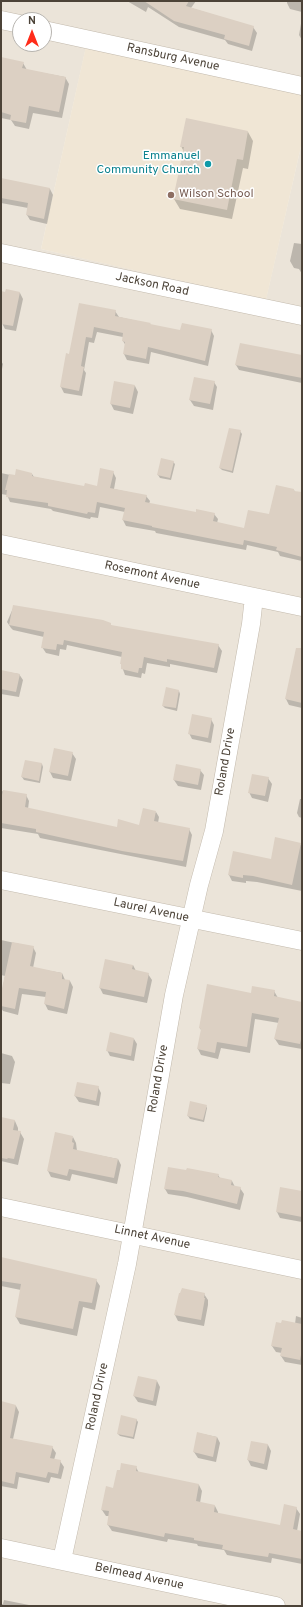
<!DOCTYPE html>
<html>
<head>
<meta charset="utf-8">
<style>
	body { margin:0 }
	#map { position:relative; width:303px; height:1607px; overflow:hidden; background:#f6f2eb; font-family:Overpass,sans-serif }
	canvas { display:block }
	.frame { position:absolute; inset:0; border:2px solid #4c4338; pointer-events:none }
	.north { position:absolute; left:12px; top:12px; width:40px; height:40px; box-sizing:border-box; background:#fff; border:1px solid #b7b4af; border-radius:50%; rotate:0deg; font-size:11px; font-weight:700; line-height:16px; text-align:center; color:#4c4338 }
	.north::after { content:''; display:block; margin:auto; width:14px; height:18px; background:#ff2c1a; clip-path:polygon(50% 0,100% 100%,50% 72%,0 100%) }
</style>
</head>
<body>
<div id="map">
<canvas width="303" height="1607"></canvas>
<div class="frame"></div>
<div class="north">N</div>
</div>
<script>
const g = document.querySelector('canvas').getContext('2d');
g.lineJoin = 'round';
function paint(path, color) {
  g.fillStyle = color;
  g.fill(path, 'evenodd');
}
function poly(rows) {
  const path = new Path2D();
  for (const r of rows) {
    path.moveTo(r[0], r[1]);
    for (let i = 2; i < r.length; i += 2) path.lineTo(r[i], r[i + 1]);
  }
  return path;
}
function strokePath(path, color, width, dash) {
  g.strokeStyle = color;
  g.lineWidth = width;
  g.lineCap = dash ? 'butt' : 'round';
  g.setLineDash(dash || []);
  g.stroke(path);
}
function label(font, color, halo, rows, align = 'center') {
  g.font = font + ' Overpass,sans-serif';
  g.lineWidth = 3;
  g.setLineDash([]);
  g.textBaseline = 'middle';
  g.strokeStyle = halo;
  g.fillStyle = color;
  for (const [text, x, y, turn = 0] of rows) {
    g.save();
    g.translate(x, y);
    g.rotate((+turn || 0) * Math.PI / 180);
    g.textAlign = isNaN(turn) ? turn : align;
    if (halo) g.strokeText(text, 0, 0);
    g.fillText(text, 0, 0);
    g.restore();
  }
}
paint(poly([
	[1,1,302,1,302,95,86,47,41,249,266,299,302,142,302,1606,1,1606],
	[20,20,44,20,44,44,20,44]
]), '#ebe4d9');
paint(poly([
	[86,46,302,95,302,142,266,300,41,249]
]), '#f0e6d5');
paint(poly([
	[127,1,196,1,191,8,253,27,257,33,252,51,228,44,225,40,179,27,148,7,146,12],
	[287,1,302,1,302,12,290,9,287,3],
	[302,18,302,40,299,35],
	[1,58,23,63,27,70,65,77,69,84,62,118,33,113,29,129,15,126,11,120,1,118],
	[248,132,253,141,248,169,243,168,232,219,180,209,174,199,184,152,181,146],
	[1,179,50,189,53,195,47,224,30,220,27,215,28,208,1,203],
	[294,243,302,244,302,274,299,269,294,268,290,261],
	[1,292,20,293,23,299,16,331,5,329,2,323],
	[80,304,115,311,119,317,150,324,151,326,181,331,211,330,214,336,208,366,151,352,149,364,127,360,124,354,126,346,123,341,123,337,97,332,94,343,89,342,84,370,86,373,82,396,64,393,61,387,70,355],
	[302,356,302,383,239,370,236,365],
	[1,361,3,364,1,374],
	[115,382,135,386,138,392,133,414,114,410,111,404],
	[214,382,217,387,213,410,194,406,190,400],
	[240,431,242,434,233,473,222,470,220,468],
	[173,462,175,464,171,480,160,478,158,475],
	[113,472,116,478,114,489,146,496,150,501,149,504,196,514,214,514,218,519,217,523,245,529,270,515,294,490,297,496,302,534,302,561,280,556,278,552,247,545,246,550,156,533,155,531,126,526,123,520,125,512,100,507,98,518,91,517,90,519,53,511,51,509,10,502,7,495,1,494,1,473,15,476,32,474,34,477,85,487,98,487],
	[14,606,110,624,112,626,218,645,222,651,217,673,170,664,170,667,147,663,145,674,142,673,141,678,125,675,121,664,122,657,67,645,66,650,60,649,59,656,46,653,42,647,44,637,13,630,11,628,7,622],
	[302,657,302,708,289,705,286,699],
	[1,671,19,674,23,680,19,697,1,694],
	[179,691,180,694,177,711,165,708,163,706],
	[211,719,214,725,211,743,192,739,189,733],
	[72,753,76,759,71,781,53,778,50,772],
	[26,761,42,764,43,767,40,783,24,780,22,777],
	[200,770,204,775,201,790,178,786,174,780],
	[268,778,272,784,268,802,252,798,249,792],
	[1,791,26,795,29,801,28,809,117,828,140,826,156,812,159,817,158,823,189,829,192,835,186,867,40,838,38,834,1,828],
	[300,799,302,799,302,818,299,817,297,813],
	[300,844,302,847,302,891,257,882,246,881,246,883,232,881,229,875,271,860],
	[1,940,33,947,36,953,33,968,62,973,65,980,70,981,73,987,67,1014,48,1010,45,1004,46,997,22,994,18,1015,3,1011,1,1008,1,998,5,976,1,975],
	[133,965,136,971,148,974,152,980,147,1003,103,994,100,988],
	[274,991,278,998,302,1003,302,1049,279,1045,275,1039,279,1023,255,1019,250,1053,221,1048,218,1059,201,1055,198,1049,202,1032,200,1028,252,994],
	[134,1039,137,1044,134,1061,110,1056,107,1050],
	[1,1053,12,1056,15,1062,10,1084,1,1083],
	[98,1087,101,1093,99,1106,79,1102,75,1096],
	[206,1106,207,1108,204,1122,190,1119,188,1116],
	[1,1118,15,1121,18,1128,18,1132,20,1132,24,1139,18,1165,1,1161],
	[73,1137,76,1143,77,1151,118,1159,121,1165,117,1184,72,1174,70,1181,51,1177,48,1171],
	[218,1175,220,1178,232,1181,235,1187,240,1188,244,1194,240,1210,187,1197,168,1194,165,1189],
	[302,1192,302,1222,280,1218,277,1212],
	[1,1258,96,1280,100,1286,95,1310,83,1307,77,1336,20,1324,16,1317,21,1290,1,1286],
	[204,1294,208,1300,208,1305,204,1326,178,1321,175,1315],
	[296,1316,302,1318,302,1365,285,1362,281,1356,282,1353,276,1352,272,1346,295,1324],
	[157,1381,160,1387,156,1406,138,1402,134,1396],
	[1,1403,16,1406,19,1412,13,1439,52,1447,56,1453,54,1460,60,1461,64,1467,61,1479,51,1477,49,1483,19,1477,17,1489,1,1486],
	[136,1419,138,1422,134,1439,120,1436,118,1434],
	[198,1433,217,1437,220,1443,216,1462,198,1458,194,1452],
	[252,1442,268,1445,271,1451,267,1470,251,1466,248,1460],
	[136,1467,139,1473,199,1485,202,1491,200,1503,215,1506,218,1512,218,1514,281,1527,296,1508,300,1514,297,1531,302,1532,302,1564,272,1558,271,1563,227,1555,224,1550,198,1546,197,1544,168,1539,167,1542,112,1531,108,1525,109,1516,106,1516,102,1510,114,1489],
	[4,1600,29,1605,30,1606,1,1606,1,1604,3,1604]
]), '#0003');
paint(poly([
	[144,1,189,1,186,6,254,26,249,46,224,39,225,35,174,21],
	[1,57,24,62,22,68,66,77,59,112,29,106,26,123,10,120,11,115,1,112],
	[186,118,248,131,243,160,237,159,227,210,173,199,184,147,180,147],
	[1,178,50,188,44,219,26,215,28,203,1,198],
	[6,289,20,292,13,326,1,324,1,291,5,292],
	[79,303,116,310,115,316,151,323,150,324,180,330,182,323,212,329,205,361,148,347,146,359,123,354,125,342,122,341,123,333,94,327,92,338,86,337,81,366,84,367,79,391,60,387,66,353,69,354],
	[240,343,302,355,302,378,235,365],
	[194,377,215,381,210,404,189,400],
	[114,381,135,385,130,408,110,404],
	[229,428,241,430,232,471,219,468],
	[161,458,174,461,170,478,157,475],
	[100,468,114,471,110,488,147,495,145,502,196,512,196,509,215,513,213,521,244,528,248,510,269,514,276,485,294,489,294,491,302,492,302,557,276,550,277,547,244,540,243,545,152,527,152,526,122,520,125,508,97,502,95,513,88,512,87,514,48,506,48,503,6,497,7,490,5,490,9,474,15,475,16,469,32,473,32,476,84,486,85,483,97,486],
	[13,605,103,620,111,623,111,625,219,644,214,668,167,659,167,662,144,657,142,668,139,668,138,673,121,669,121,664,120,664,122,652,64,640,63,645,57,644,56,650,41,648,44,632,9,625],
	[296,648,302,648,302,703,285,699],
	[1,670,20,674,16,692,1,689],
	[166,687,179,690,176,708,162,706],
	[192,714,212,718,208,738,188,734],
	[54,748,73,752,68,776,49,772],
	[25,760,42,763,39,781,21,777],
	[176,764,201,769,198,785,173,780],
	[252,774,269,777,265,796,248,793],
	[3,790,27,794,25,807,117,827,118,819,139,825,143,808,156,811,154,821,190,828,183,861,122,851,36,832,36,829,1,823,1,800],
	[275,837,301,843,292,885,253,876,243,875,243,878,228,875,233,851,271,859],
	[12,942,34,946,30,966,62,973,62,979,70,980,64,1009,44,1004,46,992,19,988,15,1009,1,1006,1,993],
	[105,959,133,965,132,969,149,973,144,997,99,988],
	[207,984,251,993,252,986,275,990,274,996,302,1002,302,1035,300,1044,274,1039,279,1018,252,1013,247,1047,217,1042,215,1053,197,1049,201,1029,199,1028],
	[110,1032,134,1038,131,1056,106,1051],
	[77,1082,99,1086,96,1101,74,1096],
	[190,1101,207,1105,203,1120,187,1116],
	[1,1117,15,1120,13,1130,21,1131,14,1159,8,1158,7,1159,1,1158],
	[55,1132,73,1136,72,1142,74,1143,73,1149,118,1159,114,1178,69,1169,67,1176,47,1171],
	[168,1167,186,1170,187,1168,219,1174,218,1177,232,1180,231,1185,241,1187,237,1204,183,1191,164,1189],
	[280,1187,302,1191,302,1217,276,1212],
	[1,1257,97,1279,92,1303,79,1301,73,1329,15,1317,21,1284,1,1281],
	[182,1288,205,1293,204,1298,205,1298,201,1320,174,1315,179,1293,180,1293],
	[282,1320,302,1324,302,1350,300,1360,280,1356,282,1348,271,1346,276,1322,281,1323],
	[138,1376,157,1380,153,1401,133,1396],
	[1,1401,16,1405,10,1438,53,1446,50,1458,61,1460,58,1474,48,1472,46,1478,16,1472,14,1484,1,1481],
	[121,1415,137,1419,133,1437,117,1434],
	[197,1432,217,1437,213,1457,193,1452],
	[251,1441,268,1444,264,1464,247,1460],
	[121,1463,137,1466,136,1471,199,1484,196,1501,215,1505,214,1512,280,1525,284,1504,297,1507,293,1529,302,1531,302,1559,269,1553,268,1557,235,1552,222,1549,223,1545,194,1540,194,1538,165,1533,164,1537,107,1525,109,1511,101,1510,106,1486,113,1488,117,1470,120,1470]
]), '#dcd0c3');
const minor = poly([
	[1,20,20,24],
	[44,30,302,86],
	[1,253,302,316],
	[1,544,302,607],
	[1,880,302,941],
	[1,1207,302,1270],
	[1,1548,276,1606],
	[62,1560,127,1264,174,995,199,885,214,831,251,624,254,597]
]);
strokePath(minor, '#c3baad', 19);
strokePath(minor, '#fff', 18);
for (const [x, y, r, color] of [
	[208,164,4,"#0f9aa8"],
	[171,195,4,"#8d6e63"]
]) {
  const dot = new Path2D();
  dot.arc(x, y, r, 0, 2 * Math.PI);
  g.fillStyle = color;
  g.fill(dot);
  strokePath(dot, '#fff', 1.5);
}
label('12px', '#4c4338', '#fff', [
	["Ransburg Avenue",173,58,12],
	["Jackson Road",152,285,12],
	["Rosemont Avenue",152,576,12],
	["Roland Drive",226,762,-80],
	["Laurel Avenue",151,911,12],
	["Roland Drive",159,1079,-80],
	["Linnet Avenue",152,1238,12],
	["Roland Drive",98,1397,-78],
	["Belmead Avenue",139,1577,12]
]);
label('12px', '#0d838f', '#fff', [
	["Emmanuel",200,157],
	["Community Church",200,171]
], 'right');
label('12px', '#785e54', '#fff', [
	["Wilson School",179,195]
], 'left');
</script>
</body>
</html>
